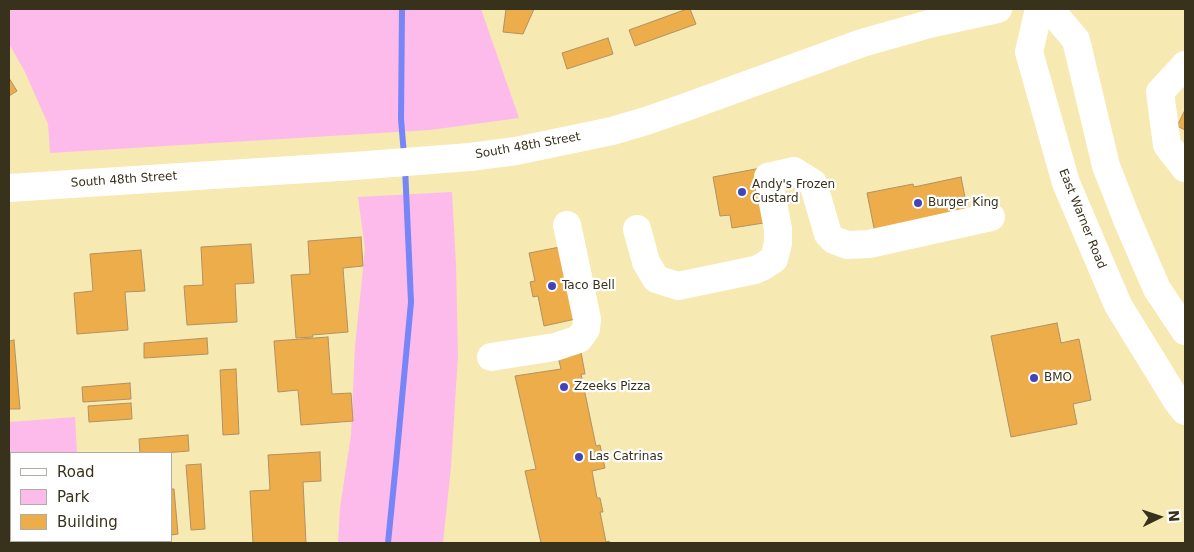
<!DOCTYPE html>
<html>
<head>
<meta charset="utf-8">
<style>
	body { margin:0 }
	#map { position:relative; width:1194px; height:552px; overflow:hidden; background:#f7e9b2; font-family:"DejaVu Sans",sans-serif }
	canvas { display:block }
	.frame { position:absolute; inset:0; border:10px solid #38321c; pointer-events:none }
	.legend { position:absolute; left:10px; top:452px; width:162px; height:90px; box-sizing:border-box; background:#fff; border:1px solid #afada4; margin:0; padding:6px 9px; list-style:none; font-size:15px; color:#38321c }
	.legend li { display:flex; align-items:center; gap:10px; height:25px }
	.legend b { width:25px; border:1px solid #afada4 }
	.north { position:absolute; left:1134px; top:492px; width:50px; height:50px; -webkit-text-stroke:4px #fff; paint-order:stroke; rotate:86deg; font-size:14px; font-weight:700; line-height:20px; text-align:center; color:#38321c }
	.north::after { content:''; display:block; margin:auto; width:18px; height:22px; background:#38321c; clip-path:polygon(50% 0,100% 100%,50% 72%,0 100%) }
</style>
</head>
<body>
<div id="map">
<canvas width="1194" height="552"></canvas>
<div class="frame"></div>
<ul class="legend">
<li><b style="height:6px;background:#fff"></b>Road</li>
<li><b style="height:14px;background:#fdbbec"></b>Park</li>
<li><b style="height:14px;background:#ecad4a"></b>Building</li>
</ul>
<div class="north">N</div>
</div>
<script>
const g = document.querySelector('canvas').getContext('2d');
g.lineJoin = 'round';
function paint(path, color) {
  g.fillStyle = color;
  g.fill(path, 'evenodd');
}
function poly(rows) {
  const path = new Path2D();
  for (const r of rows) {
    path.moveTo(r[0], r[1]);
    for (let i = 2; i < r.length; i += 2) path.lineTo(r[i], r[i + 1]);
  }
  return path;
}
function strokePath(path, color, width, dash) {
  g.strokeStyle = color;
  g.lineWidth = width;
  g.lineCap = dash ? 'butt' : 'round';
  g.setLineDash(dash || []);
  g.stroke(path);
}
function label(font, color, halo, rows, align = 'center') {
  g.font = font + ' "DejaVu Sans",sans-serif';
  g.lineWidth = 4.5;
  g.setLineDash([]);
  g.textBaseline = 'middle';
  g.strokeStyle = halo;
  g.fillStyle = color;
  for (const [text, x, y, turn = 0] of rows) {
    g.save();
    g.translate(x, y);
    g.rotate((+turn || 0) * Math.PI / 180);
    g.textAlign = isNaN(turn) ? turn : align;
    if (halo) g.strokeText(text, 0, 0);
    g.fillText(text, 0, 0);
    g.restore();
  }
}
paint(poly([
	[9,9,481,9,519,118,430,130,50,153,48,124,24,70,9,44],
	[452,192,456,265,458,355,451,467,443,543,338,543,340,508,351,435,355,346,365,249,358,197],
	[75,417,77,453,11,453,11,479,9,479,9,422]
]), '#fdbbec');
strokePath(poly([
	[402,9,401,119,404,155],
	[388,543,396,463,411,302,405,167]
]), '#7785f7', 6);
const building = poly([
	[506,9,534,9,523,34,503,32,506,9],
	[687,9,690,9,696,24,635,46,629,30,687,9],
	[608,38,613,54,567,69,562,53,608,38],
	[9,78,17,91,9,96,9,78],
	[1185,110,1185,130,1177,126,1185,110],
	[761,168,770,222,732,228,730,215,720,216,713,177,761,168],
	[961,177,968,213,875,233,867,193,913,184,914,187,961,177],
	[361,237,363,266,343,268,348,332,312,335,313,337,296,338,291,275,310,274,308,241,361,237],
	[251,244,254,283,235,284,237,322,187,325,184,286,203,285,201,247,251,244],
	[565,246,580,318,544,326,538,296,533,297,530,282,535,281,529,253,565,246],
	[141,250,145,291,125,292,128,330,77,334,74,293,93,291,90,254,141,250],
	[1057,323,1061,343,1079,339,1091,400,1073,404,1077,424,1011,437,991,336,1057,323],
	[328,337,332,394,351,393,353,421,301,425,298,390,278,392,274,341,328,337],
	[207,338,208,354,144,358,144,343,207,338],
	[14,340,20,409,9,409,9,341,14,340],
	[581,352,585,374,581,374,596,446,600,445,605,468,592,471,597,498,600,498,603,512,600,512,606,542,609,541,610,543,541,543,525,471,536,469,515,376,561,369,558,357,581,352],
	[236,369,239,434,223,435,220,370,236,369],
	[130,383,131,399,83,402,82,387,130,383],
	[131,403,132,419,89,422,88,406,131,403],
	[188,435,189,451,163,453,140,453,139,439,188,435],
	[320,452,321,481,303,482,306,543,253,543,250,491,270,490,268,455,320,452],
	[201,464,205,529,191,530,186,465,201,464],
	[171,489,174,489,178,534,171,535,171,489],
	[9,504,11,504,11,541,35,541,35,543,9,543,9,504],
	[105,541,162,541,163,543,105,543,105,541]
]);
paint(building, '#ecad4a');
strokePath(building, '#b19163', 1);
strokePath(poly([
	[1185,65,1160,92,1167,145,1185,168],
	[637,229,646,262,656,279,678,286,755,270,762,267,774,259,778,243,778,229,768,177,794,171,813,183,828,234,834,240,847,245,869,244,991,217],
	[491,357,555,347,579,339,586,329,587,319,567,225]
]), '#fff', 28);
strokePath(poly([
	[1039,9,1029,52,1066,183,1118,305,1177,401,1185,411],
	[1050,9,1076,40,1106,166,1128,222,1157,289,1185,331],
	[9,188,354,166,470,157,516,151,612,131,646,121,689,106,862,43,929,24,998,9]
]), '#fff', 28);
for (const [x, y, r, color] of [
	[742,192,5,"#4245ba"],
	[918,203,5,"#4245ba"],
	[552,286,5,"#4245ba"],
	[1034,378,5,"#4245ba"],
	[564,387,5,"#4245ba"],
	[579,457,5,"#4245ba"]
]) {
  const dot = new Path2D();
  dot.arc(x, y, r, 0, 2 * Math.PI);
  g.fillStyle = color;
  g.fill(dot);
  strokePath(dot, '#fff', 2);
}
label('12px', '#38321c', '#fff', [
	["South 48th Street",528,146,-10],
	["South 48th Street",124,180,-4],
	["East Warner Road",1082,219,68]
]);
label('12px', '#38321c', '#fff', [
	["Andy's Frozen",752,185],
	["Custard",752,199],
	["Burger King",928,203],
	["Taco Bell",562,286],
	["BMO",1044,378],
	["Zzeeks Pizza",574,387],
	["Las Catrinas",589,457]
], 'left');
</script>
</body>
</html>
